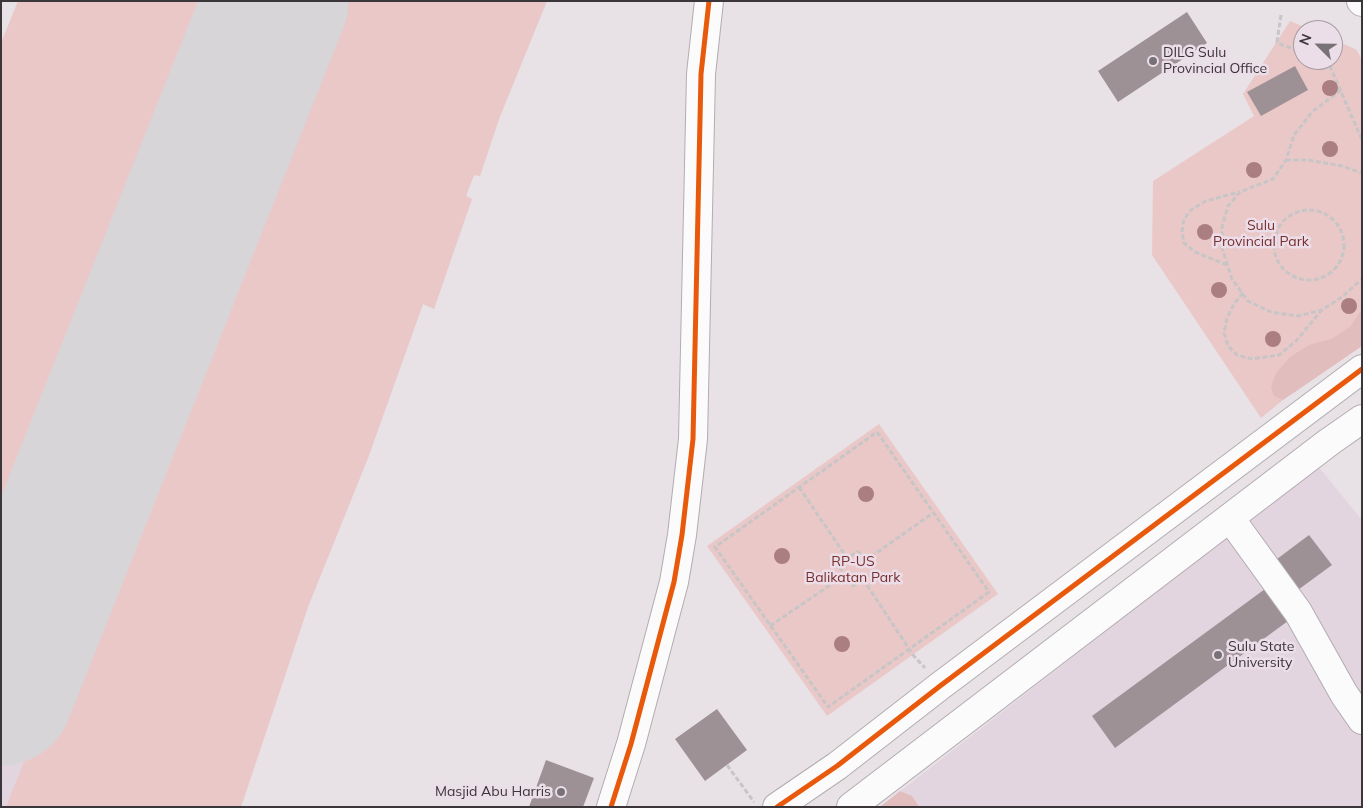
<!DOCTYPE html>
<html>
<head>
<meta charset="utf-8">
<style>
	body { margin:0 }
	#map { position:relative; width:1363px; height:808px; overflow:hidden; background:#e8e2e7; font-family:Mulish,sans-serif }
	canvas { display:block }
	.frame { position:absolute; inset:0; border:2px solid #3b363a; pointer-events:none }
	.north { position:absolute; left:1293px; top:20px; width:50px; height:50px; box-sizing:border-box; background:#ecdee8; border:1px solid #a59ba2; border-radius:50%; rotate:293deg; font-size:14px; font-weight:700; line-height:20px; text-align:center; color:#3b363a }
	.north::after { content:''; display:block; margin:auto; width:18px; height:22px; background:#787277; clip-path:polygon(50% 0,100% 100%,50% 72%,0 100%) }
</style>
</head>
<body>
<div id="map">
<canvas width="1363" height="808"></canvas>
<div class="frame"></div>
<div class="north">N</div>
</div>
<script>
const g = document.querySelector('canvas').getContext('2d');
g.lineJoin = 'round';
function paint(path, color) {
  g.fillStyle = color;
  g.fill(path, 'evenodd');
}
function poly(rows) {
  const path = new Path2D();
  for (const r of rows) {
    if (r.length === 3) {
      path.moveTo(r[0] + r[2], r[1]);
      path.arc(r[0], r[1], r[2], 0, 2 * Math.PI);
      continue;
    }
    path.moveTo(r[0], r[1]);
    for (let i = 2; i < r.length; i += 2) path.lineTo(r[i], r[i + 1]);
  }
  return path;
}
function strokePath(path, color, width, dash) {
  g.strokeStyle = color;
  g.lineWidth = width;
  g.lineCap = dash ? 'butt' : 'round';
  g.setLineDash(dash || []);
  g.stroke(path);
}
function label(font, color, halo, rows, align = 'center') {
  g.font = font + ' Mulish,sans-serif';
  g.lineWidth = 5;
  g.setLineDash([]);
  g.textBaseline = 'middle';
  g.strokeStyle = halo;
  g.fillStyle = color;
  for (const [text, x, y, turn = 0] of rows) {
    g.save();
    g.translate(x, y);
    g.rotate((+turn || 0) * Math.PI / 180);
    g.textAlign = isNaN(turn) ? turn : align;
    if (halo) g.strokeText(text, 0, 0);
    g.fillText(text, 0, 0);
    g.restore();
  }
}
paint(poly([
	[18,1,547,1,499,119,480,176,474,175,466,196,472,199,434,309,423,304,368,458,308,607,241,807,1,807,1,43],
	[1318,466,1362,520,1362,807,880,807]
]), '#e3d5df');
paint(poly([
	[18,1,220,1,1,553,1,43],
	[325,1,547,1,499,119,480,176,474,175,466,196,472,199,434,309,423,304,368,458,308,607,241,807,6,807],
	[1290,21,1311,30,1303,30,1303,60,1333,60,1333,39,1357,50,1362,60,1362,346,1283,400,1261,418,1152,255,1153,181,1254,116,1243,94],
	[879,424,998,594,827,716,707,546]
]), '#eac8c8');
paint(poly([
	[1362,309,1362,346,1283,400,1274,396,1271,387,1276,373,1290,357,1309,345,1331,339,1350,327],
	[900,791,912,796,918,805,918,807,880,807]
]), '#e2bdbd');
strokePath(poly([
	[1,693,276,1]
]), '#d8d5d8', 145);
paint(poly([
	[1187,12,1207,43,1118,102,1098,71],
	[1295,66,1308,90,1261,116,1247,92],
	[1309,535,1332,565,1291,595,1269,565],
	[1265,589,1288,621,1115,748,1092,716],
	[717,709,747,750,705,781,675,739],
	[546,760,594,778,583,807,529,807]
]), '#9e9196');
const minor = poly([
	[1361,1,1362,2],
	[1230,518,1298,612,1344,694,1362,720],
	[611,807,631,744,674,582,682,535,693,439,701,74,709,1],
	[777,807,837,766,940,686,1362,369],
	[851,807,1329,442,1362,419]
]);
strokePath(minor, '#b2acb0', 30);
strokePath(poly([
	[1281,15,1277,42,1284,46,1303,51],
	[1325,60,1329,64,1362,140],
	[1341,90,1312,112,1294,135,1286,160,1273,179,1240,192,1228,206,1222,227,1222,248,1232,279,1248,301,1271,312,1298,316,1322,310,1342,297,1362,279],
	[1286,160,1308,160,1342,166,1362,173],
	[1309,245,35],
	[1227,265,1195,252,1184,243,1182,232,1184,219,1192,209,1206,201,1239,192],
	[1243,293,1234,304,1227,318,1224,333,1228,346,1237,355,1252,359,1279,355,1296,341,1321,311],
	[877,432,989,592,828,707,715,547,877,432],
	[799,487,847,558],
	[858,551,872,572,853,586,838,565,858,551],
	[865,561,933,513],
	[863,579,913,655,925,668],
	[770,626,845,575],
	[727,765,754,802]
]), '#c7c5c6', 3, [5, 2.5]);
strokePath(minor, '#fcfbfb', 28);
strokePath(poly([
	[611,807,631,744,674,582,682,535,693,439,701,74,709,1],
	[777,807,837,766,940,686,1362,369]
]), '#e8590c', 5);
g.fillStyle = '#ab7f81';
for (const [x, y] of [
	[1330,88],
	[1330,149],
	[1254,170],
	[1205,232],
	[1219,290],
	[1349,306],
	[1273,339],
	[866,494],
	[782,556],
	[842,644]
]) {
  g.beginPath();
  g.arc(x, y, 8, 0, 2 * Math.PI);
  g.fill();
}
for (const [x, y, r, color] of [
	[1153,61,5,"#787277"],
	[1218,655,5,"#787277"],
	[561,792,5,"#787277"]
]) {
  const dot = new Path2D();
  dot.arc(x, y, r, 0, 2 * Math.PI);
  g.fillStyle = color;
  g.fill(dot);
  strokePath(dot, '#ecdee8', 2);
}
label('14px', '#3b363a', '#ecdee8', [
	["DILG Sulu",1163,53],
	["Provincial Office",1163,69],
	["Sulu State",1228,647],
	["University",1228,663],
	["Masjid Abu Harris",551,792,"right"]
], 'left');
label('14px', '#792e2e', '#ecdee8', [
	["Sulu",1261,226],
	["Provincial Park",1261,242],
	["RP-US",853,562],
	["Balikatan Park",853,578]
]);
</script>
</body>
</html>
